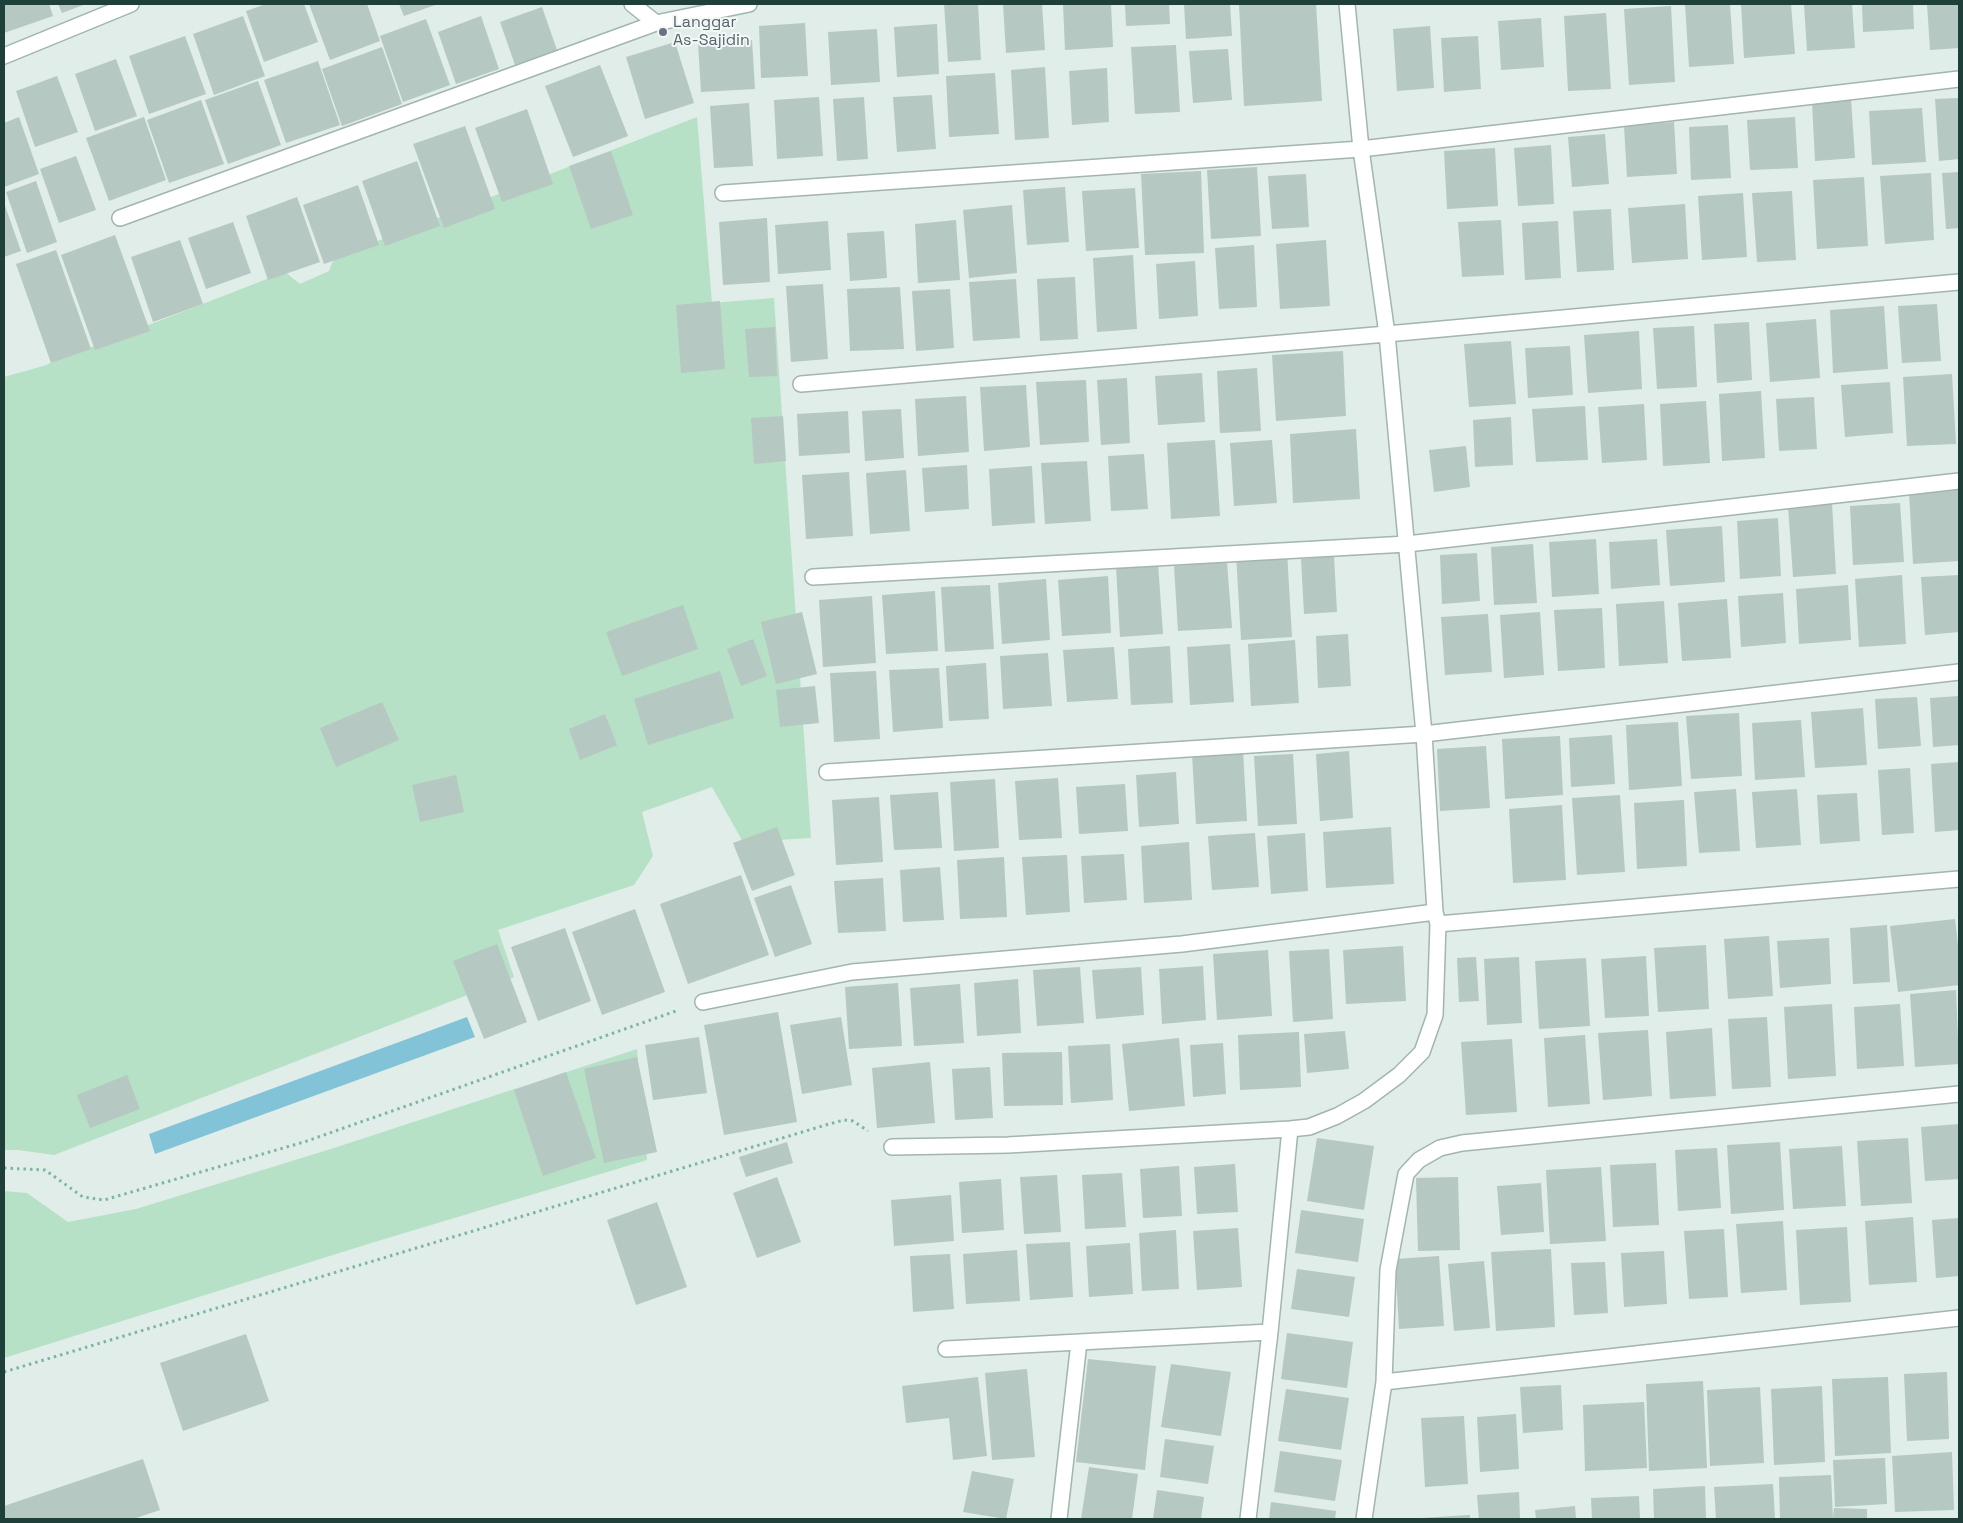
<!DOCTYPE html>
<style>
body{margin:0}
#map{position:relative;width:1963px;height:1523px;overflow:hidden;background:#e0ede8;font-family:"Space Grotesk",sans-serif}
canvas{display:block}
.frame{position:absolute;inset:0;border:5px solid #1f3f3a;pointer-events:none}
</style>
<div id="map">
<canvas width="1963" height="1523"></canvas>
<div class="frame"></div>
</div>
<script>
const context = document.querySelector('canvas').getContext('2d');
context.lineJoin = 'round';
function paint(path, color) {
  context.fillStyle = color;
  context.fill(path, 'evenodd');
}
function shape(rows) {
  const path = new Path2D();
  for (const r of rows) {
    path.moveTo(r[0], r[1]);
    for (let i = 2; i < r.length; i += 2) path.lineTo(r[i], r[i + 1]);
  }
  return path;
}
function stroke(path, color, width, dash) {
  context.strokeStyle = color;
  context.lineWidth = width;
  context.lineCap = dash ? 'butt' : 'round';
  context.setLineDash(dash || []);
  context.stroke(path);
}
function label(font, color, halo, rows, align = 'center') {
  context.font = font + ' "Space Grotesk",sans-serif';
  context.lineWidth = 4;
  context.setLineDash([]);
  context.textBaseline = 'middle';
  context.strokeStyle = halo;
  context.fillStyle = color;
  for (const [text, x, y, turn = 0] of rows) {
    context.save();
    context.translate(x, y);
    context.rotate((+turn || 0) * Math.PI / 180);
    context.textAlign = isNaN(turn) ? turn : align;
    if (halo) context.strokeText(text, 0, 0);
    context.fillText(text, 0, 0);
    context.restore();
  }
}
const green = shape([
 [697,117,712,303,774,298,811,838,743,842,712,787,642,812,653,856,634,885,498,930,514,977,54,1155,18,1150,4,1150,4,377,43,366,285,272,300,284,329,271,334,258],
 [637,1049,647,1160,368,1244,4,1358,4,1191,27,1193,68,1222,136,1209,334,1148]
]);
const water = shape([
 [467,1017,475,1037,155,1154,149,1134]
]);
const building = shape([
 [4,4,49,4,53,16,4,33],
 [58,4,86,4,62,13],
 [266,4,304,4,318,42,264,62,246,11],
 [309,4,367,4,380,41,330,60],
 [399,4,438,4,404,16],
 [944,4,978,4,981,60,948,62],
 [1003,4,1042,4,1045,50,1006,53],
 [1063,4,1111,4,1113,47,1065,50],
 [1125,4,1169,4,1170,24,1126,26],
 [1184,4,1230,4,1232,36,1186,39],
 [1239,4,1316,4,1322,101,1244,106],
 [1685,4,1730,4,1734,64,1689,67],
 [1741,4,1791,4,1795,54,1744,58],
 [1804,4,1852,4,1855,48,1807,51],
 [1862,4,1913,4,1914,29,1863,32],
 [1927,4,1959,4,1959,48,1930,50],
 [1671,6,1675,82,1629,85,1624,9],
 [542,7,557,50,515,65,500,22],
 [1606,13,1611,89,1568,91,1564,16],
 [243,16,265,76,214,95,193,34],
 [481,16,499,69,456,84,438,32],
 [1541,18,1544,67,1501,70,1498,21],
 [426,19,450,85,403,102,380,36],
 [805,23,808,76,761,78,759,26],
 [937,24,939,74,897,77,894,27],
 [1430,26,1434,88,1397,91,1393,29],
 [877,29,880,82,831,85,828,32],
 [185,36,206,94,149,114,129,56],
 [1478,36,1481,89,1444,92,1441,38],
 [752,40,755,89,701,92,698,43],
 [675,42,694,103,645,119,626,57],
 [1176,45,1180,112,1135,114,1131,47],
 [382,47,402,104,342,126,322,69],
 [1228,49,1232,100,1193,103,1189,51],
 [116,59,137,116,95,131,75,74],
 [318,61,340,125,286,143,264,80],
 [600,65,628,136,573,157,545,86],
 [1045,67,1049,138,1015,140,1011,70],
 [1107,68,1109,122,1072,125,1069,71],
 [995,73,999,134,949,137,946,76],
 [57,76,78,132,35,147,16,91],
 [258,81,281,145,228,164,205,100],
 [932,95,936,149,897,152,893,97],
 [819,97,823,156,777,159,774,100],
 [864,97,868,159,837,161,833,99],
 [1959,98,1959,159,1939,161,1935,99],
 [1851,99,1855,158,1815,161,1812,102],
 [201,100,224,164,169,183,147,120],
 [749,103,753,166,714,168,710,106],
 [1922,108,1926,162,1872,165,1869,111],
 [527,109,553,184,502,202,475,128],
 [19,117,39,174,4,187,4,123],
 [144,117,166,180,109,201,86,138],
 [1795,117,1798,168,1750,170,1747,120],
 [1674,122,1677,174,1627,177,1624,126],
 [1728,125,1731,178,1691,180,1689,127],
 [465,126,495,209,444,228,413,144],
 [1605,134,1609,184,1572,187,1568,137],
 [1551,145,1554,204,1518,206,1514,148],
 [1495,148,1498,206,1447,209,1444,151],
 [611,151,633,215,591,229,569,166],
 [76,156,96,210,59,223,40,169],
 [417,161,440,226,385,246,362,181],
 [1257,167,1261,236,1211,239,1207,170],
 [1201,171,1204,253,1145,255,1141,174],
 [1959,172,1959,228,1946,229,1942,173],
 [1931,173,1934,240,1885,244,1880,176],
 [1306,174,1309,227,1272,229,1268,176],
 [1864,177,1868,246,1817,249,1813,180],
 [36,181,57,242,27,253,6,192],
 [358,185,379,245,324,264,303,205],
 [1065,187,1069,242,1027,245,1023,190],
 [1135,188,1139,248,1086,251,1082,191],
 [1792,191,1796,260,1757,262,1752,193],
 [1743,193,1747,257,1702,260,1698,196],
 [297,197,320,262,268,280,246,216],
 [4,203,21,251,4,257],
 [1685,204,1688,259,1632,263,1628,208],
 [1012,205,1017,273,969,278,963,210],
 [1611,209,1614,270,1577,272,1573,211],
 [767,218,770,282,723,285,719,222],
 [956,220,960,280,918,283,915,224],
 [1501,220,1504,275,1462,277,1458,222],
 [828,221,831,270,778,274,775,225],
 [1558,221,1561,278,1525,280,1522,223],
 [233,222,251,273,206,289,188,238],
 [884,231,887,278,850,281,847,233],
 [115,235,150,331,95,350,61,255],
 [180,240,203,304,153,322,131,257],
 [1326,240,1330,306,1280,309,1276,244],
 [1254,245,1257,307,1219,309,1215,248],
 [56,250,91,349,51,363,16,264],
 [1133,255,1137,329,1097,332,1093,258],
 [1195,261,1198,316,1159,319,1156,264],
 [1075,277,1078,339,1040,341,1037,279],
 [1016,279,1020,338,973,341,969,282],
 [823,284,828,359,791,362,786,286],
 [900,287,904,349,850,351,847,289],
 [950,289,954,348,916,351,912,291],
 [720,301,725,369,681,373,676,305],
 [1937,304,1941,361,1902,363,1898,306],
 [1884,306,1888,369,1833,373,1830,310],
 [1816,319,1820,378,1770,382,1766,323],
 [1749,322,1752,380,1717,383,1714,324],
 [1694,326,1697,387,1657,389,1653,328],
 [775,327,777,376,749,377,745,329],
 [1639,331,1642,389,1588,393,1584,335],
 [1511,341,1516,404,1469,407,1464,344],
 [1570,346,1573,395,1528,398,1525,348],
 [1343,351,1346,416,1276,421,1272,355],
 [1257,368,1261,431,1220,433,1217,371],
 [1202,373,1205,422,1158,425,1155,376],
 [1952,374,1956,444,1907,446,1903,377],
 [1127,378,1130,443,1101,445,1097,380],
 [1086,380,1089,442,1040,445,1036,382],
 [1890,382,1893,433,1845,437,1841,385],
 [1026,385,1030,447,984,451,980,387],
 [1761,391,1765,458,1722,461,1719,394],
 [966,396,969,452,918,456,915,399],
 [1814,397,1817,449,1779,451,1776,399],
 [1706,401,1710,463,1663,466,1660,404],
 [1644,404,1647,460,1602,463,1598,407],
 [1585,406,1588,460,1536,462,1532,409],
 [901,409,904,458,865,461,862,411],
 [848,411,850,453,799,456,797,414],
 [783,416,786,461,754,464,751,418],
 [1511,417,1513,465,1475,467,1473,420],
 [1356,429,1360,499,1293,503,1290,434],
 [1215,440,1220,516,1171,519,1167,443],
 [1272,440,1277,503,1234,506,1230,443],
 [1466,446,1470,487,1434,492,1429,450],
 [1144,454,1148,509,1111,511,1108,456],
 [1087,461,1091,521,1045,524,1041,463],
 [967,465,969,509,925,512,922,468],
 [1032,466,1035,523,992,526,989,469],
 [906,470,910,531,870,534,866,473],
 [849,472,853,536,806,539,802,475],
 [1958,489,1959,561,1913,564,1909,492],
 [1832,503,1836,574,1793,577,1788,506],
 [1900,503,1904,562,1853,565,1850,506],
 [1778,518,1781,576,1740,579,1737,521],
 [1722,526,1725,582,1670,586,1666,530],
 [1596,539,1599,594,1552,597,1549,542],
 [1657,539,1660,585,1611,589,1609,542],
 [1533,544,1537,603,1494,605,1491,547],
 [1287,551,1292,637,1241,640,1236,554],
 [1477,553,1480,601,1442,604,1440,555],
 [1334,556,1337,612,1304,614,1301,559],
 [1227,562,1232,628,1178,631,1174,566],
 [1158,563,1163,634,1120,637,1116,566],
 [1902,575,1906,644,1859,647,1855,579],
 [1959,575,1959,632,1925,635,1921,577],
 [1108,576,1111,633,1062,636,1058,580],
 [1046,579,1050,640,1002,644,998,583],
 [990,585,994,649,945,652,941,587],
 [1848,585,1851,640,1799,644,1796,589],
 [935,591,938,651,886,654,882,595],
 [1783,593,1786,643,1741,647,1738,596],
 [872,596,876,663,823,667,819,600],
 [1727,599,1731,658,1682,661,1678,603],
 [1664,601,1668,663,1619,666,1616,604],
 [683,605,698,649,622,676,606,632],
 [1602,608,1605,668,1558,671,1554,610],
 [802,612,817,674,776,684,761,622],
 [1540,612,1544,675,1504,678,1500,615],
 [1488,614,1492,672,1445,675,1441,617],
 [1348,634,1351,686,1318,688,1316,636],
 [753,639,767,676,741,686,727,649],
 [1295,640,1299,703,1251,706,1248,644],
 [1230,644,1234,702,1190,705,1187,647],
 [1170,646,1173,703,1131,705,1128,649],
 [1114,647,1118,699,1067,702,1063,650],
 [1048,653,1052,706,1003,709,1000,656],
 [986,663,989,719,949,721,946,666],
 [939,668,943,728,893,732,889,670],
 [720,671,734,718,648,745,634,699],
 [876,671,880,739,834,742,830,673],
 [815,686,819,723,780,727,776,690],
 [1959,696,1959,745,1933,747,1930,698],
 [1917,697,1921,746,1878,749,1875,699],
 [382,702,399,740,336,767,320,728],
 [1863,708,1867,765,1815,768,1811,712],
 [1739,713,1742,776,1691,779,1686,716],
 [605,714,617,745,580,760,569,729],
 [1801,720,1805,777,1755,780,1752,723],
 [1678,722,1682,786,1629,790,1626,725],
 [1612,735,1615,784,1571,787,1569,738],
 [1560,736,1563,795,1505,799,1502,739],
 [1486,746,1490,808,1440,811,1437,749],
 [1243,751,1247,821,1196,824,1192,754],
 [1349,751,1353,818,1320,821,1316,754],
 [1293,754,1297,824,1258,826,1254,756],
 [1959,762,1959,830,1935,832,1931,764],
 [1910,768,1914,833,1882,835,1878,770],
 [1176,772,1179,824,1139,827,1136,775],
 [456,775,464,812,420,822,412,785],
 [1058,778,1062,838,1019,840,1015,781],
 [995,779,999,848,954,851,950,782],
 [1125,784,1128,831,1079,834,1076,787],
 [1736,789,1740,851,1699,853,1694,792],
 [1797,789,1801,845,1756,848,1752,792],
 [938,792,942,848,894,850,890,795],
 [1857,793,1860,841,1820,844,1817,795],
 [1620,795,1625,872,1577,875,1572,798],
 [879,797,883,862,836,865,832,800],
 [1684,800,1687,866,1637,869,1634,803],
 [1562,805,1566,880,1513,883,1509,809],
 [777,827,795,875,752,891,733,843],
 [1391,827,1394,884,1326,888,1323,832],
 [1255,833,1259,887,1212,890,1208,836],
 [1305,833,1308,891,1271,894,1267,836],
 [1189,842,1192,900,1144,903,1141,846],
 [1124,854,1127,900,1084,903,1081,856],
 [1067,855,1070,912,1026,915,1022,857],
 [1004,857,1007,917,960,919,957,860],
 [940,867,944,920,903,922,900,870],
 [741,875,769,955,688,984,660,904],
 [883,878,886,931,838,933,834,881],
 [791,885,812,944,775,957,754,898],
 [635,909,665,992,602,1015,572,932],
 [1955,919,1959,954,1959,985,1898,992,1890,926],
 [1887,925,1890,982,1853,984,1850,928],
 [565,928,591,1001,538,1021,511,947],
 [1769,936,1773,996,1728,999,1724,939],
 [1829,938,1831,984,1780,988,1777,941],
 [497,944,527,1022,484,1039,453,961],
 [1706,945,1709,1009,1658,1012,1654,948],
 [1403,946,1406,1001,1346,1004,1343,950],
 [1329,949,1333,1019,1293,1022,1289,951],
 [1268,950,1272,1016,1217,1020,1213,954],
 [1646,956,1649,1016,1605,1018,1601,959],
 [1476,957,1479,1001,1459,1002,1457,958],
 [1519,957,1522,1023,1487,1025,1484,959],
 [1586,958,1590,1026,1539,1029,1535,961],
 [1203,966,1206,1020,1162,1024,1159,969],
 [1080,967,1084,1023,1037,1026,1033,970],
 [1141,967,1144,1015,1096,1019,1092,970],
 [1018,979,1021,1033,977,1036,974,983],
 [898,983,902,1046,849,1049,845,987],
 [960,984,964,1043,914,1046,910,988],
 [1956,990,1959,1064,1915,1067,1910,994],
 [1832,1004,1836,1076,1788,1079,1784,1007],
 [1900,1004,1904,1066,1857,1069,1854,1007],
 [778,1012,797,1122,724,1135,704,1025],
 [841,1017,852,1085,802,1094,790,1025],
 [1767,1017,1771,1087,1732,1089,1728,1019],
 [1712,1028,1716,1096,1670,1099,1666,1032],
 [1648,1030,1652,1096,1603,1100,1598,1033],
 [1345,1031,1349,1069,1307,1073,1304,1034],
 [1299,1032,1301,1087,1240,1090,1238,1035],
 [1585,1035,1590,1104,1548,1107,1544,1038],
 [699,1037,707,1093,653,1100,645,1045],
 [1179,1038,1185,1106,1129,1111,1122,1044],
 [1512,1039,1517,1112,1466,1115,1461,1042],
 [1223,1043,1226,1094,1193,1097,1190,1045],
 [1110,1044,1113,1100,1071,1103,1068,1046],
 [1062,1052,1063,1105,1004,1106,1002,1053],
 [637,1057,657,1152,604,1163,584,1069],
 [930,1062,935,1123,877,1128,872,1068],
 [990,1067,993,1118,955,1120,952,1069],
 [566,1072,596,1158,543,1176,514,1090],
 [127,1075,140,1109,90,1128,77,1095],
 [1959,1124,1959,1179,1925,1181,1921,1127],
 [1317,1138,1374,1146,1364,1210,1307,1201],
 [1908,1138,1912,1203,1861,1206,1857,1141],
 [787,1142,793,1163,746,1177,739,1157],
 [1780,1142,1784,1210,1731,1214,1727,1145],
 [1842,1146,1846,1206,1793,1209,1789,1149],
 [1717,1148,1721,1208,1678,1211,1675,1150],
 [1656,1163,1659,1225,1613,1227,1610,1165],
 [1235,1164,1238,1212,1197,1214,1194,1167],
 [1179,1166,1182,1216,1143,1218,1140,1169],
 [1601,1167,1606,1241,1550,1244,1546,1170],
 [1122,1173,1126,1227,1085,1229,1082,1175],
 [1057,1175,1061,1232,1024,1234,1020,1177],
 [777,1177,801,1242,757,1258,733,1193],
 [1458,1177,1460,1250,1418,1251,1416,1178],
 [1001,1179,1004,1230,962,1233,959,1182],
 [1541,1183,1544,1232,1501,1235,1497,1186],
 [951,1195,954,1241,894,1246,891,1200],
 [657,1202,687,1287,636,1305,607,1220],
 [1301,1210,1364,1219,1358,1262,1295,1253],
 [1913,1217,1917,1282,1869,1285,1865,1221],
 [1959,1218,1959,1276,1936,1278,1932,1220],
 [1783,1221,1787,1290,1741,1293,1736,1224],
 [1847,1227,1851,1302,1800,1305,1796,1230],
 [1238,1228,1242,1287,1197,1290,1193,1231],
 [1724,1229,1728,1297,1689,1299,1684,1231],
 [1176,1230,1179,1289,1142,1291,1139,1233],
 [1070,1242,1073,1297,1030,1300,1026,1244],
 [1130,1243,1133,1294,1089,1297,1086,1246],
 [1551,1249,1555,1327,1496,1331,1491,1252],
 [1017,1250,1020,1301,966,1304,963,1254],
 [1664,1251,1667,1304,1624,1307,1621,1253],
 [950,1254,954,1309,913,1312,910,1256],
 [1439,1256,1444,1326,1399,1329,1395,1259],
 [1484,1261,1490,1328,1454,1331,1448,1264],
 [1605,1262,1608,1313,1574,1315,1571,1263],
 [1297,1269,1355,1277,1349,1317,1291,1309],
 [1287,1333,1353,1342,1347,1388,1281,1379],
 [246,1334,269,1401,183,1431,160,1363],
 [1088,1359,1156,1366,1145,1470,1076,1462],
 [1171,1364,1231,1372,1221,1436,1161,1427],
 [1027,1369,1035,1457,992,1460,985,1373],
 [1947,1372,1949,1439,1907,1441,1904,1374],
 [978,1377,987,1456,953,1460,949,1418,906,1423,902,1386],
 [1888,1377,1891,1453,1835,1456,1832,1379],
 [1703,1381,1707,1468,1649,1471,1646,1384],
 [1561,1385,1563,1430,1523,1433,1520,1387],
 [1822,1386,1825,1462,1774,1465,1771,1389],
 [1760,1387,1764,1463,1710,1466,1707,1390],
 [1286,1389,1349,1398,1341,1450,1278,1441],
 [1644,1402,1647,1468,1585,1471,1583,1405],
 [1516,1414,1519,1469,1480,1472,1477,1417],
 [1464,1416,1468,1484,1425,1487,1421,1418],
 [1165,1439,1214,1446,1208,1484,1160,1477],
 [1280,1451,1342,1460,1335,1501,1274,1492],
 [1952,1452,1954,1510,1895,1512,1892,1456],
 [1885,1458,1887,1504,1835,1507,1833,1460],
 [143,1459,160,1510,133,1519,4,1519,4,1506],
 [1089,1467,1138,1474,1132,1519,1081,1519],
 [972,1471,1014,1479,1006,1519,963,1512],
 [1831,1475,1833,1519,1780,1519,1779,1477],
 [1773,1484,1775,1519,1716,1519,1714,1487],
 [1705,1486,1706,1519,1654,1519,1653,1489],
 [1157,1490,1204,1497,1201,1519,1153,1519],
 [1519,1492,1520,1519,1479,1519,1477,1495],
 [1639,1496,1640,1519,1592,1519,1591,1498],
 [1271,1502,1336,1511,1335,1519,1269,1519],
 [1575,1506,1576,1519,1536,1519,1535,1510],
 [1834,1508,1867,1509,1867,1519,1833,1519],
 [1470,1515,1470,1519,1422,1519,1422,1518]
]);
const path = shape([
 [4,1168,45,1170,83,1197,104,1200,304,1142,676,1011],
 [4,1372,829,1124,844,1120,853,1121,868,1131]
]);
const minor = shape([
 [632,4,656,23,749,4],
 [1347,4,1361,149,1387,334,1424,734,1435,912],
 [4,56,131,4],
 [723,193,1361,149,1959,79],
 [120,218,656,23],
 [801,384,1387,334,1959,282],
 [813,577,1407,544,1959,481],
 [827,772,1424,734,1959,672],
 [1438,924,1959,879],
 [703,1002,852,972,1182,944,1435,912,1438,924,1435,1015,1422,1052,1399,1075,1364,1101,1337,1116,1309,1127,1290,1129,1008,1145,892,1147],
 [946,1349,1270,1332],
 [1384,1382,1959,1318],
 [1059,1519,1079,1342],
 [1248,1519,1270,1332,1290,1129],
 [1364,1519,1384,1382,1388,1270,1406,1174,1419,1160,1440,1148,1462,1143,1959,1094]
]);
const markers = [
 [663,32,5,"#6b7280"]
];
const worshipNames = [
 ["Langgar",673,23],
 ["As-Sajidin",673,41]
];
paint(green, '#b6e1c6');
paint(water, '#82c3d8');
paint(building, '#b5c8c2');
stroke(minor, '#a2b5b0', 18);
stroke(path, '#7db4a8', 3, [2.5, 4]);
stroke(minor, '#fff', 15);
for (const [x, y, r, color] of markers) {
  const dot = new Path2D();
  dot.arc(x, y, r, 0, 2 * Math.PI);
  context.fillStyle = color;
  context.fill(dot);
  stroke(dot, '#f1f9f6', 2);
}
label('16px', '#5b616d', '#f1f9f6', worshipNames, 'left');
</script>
